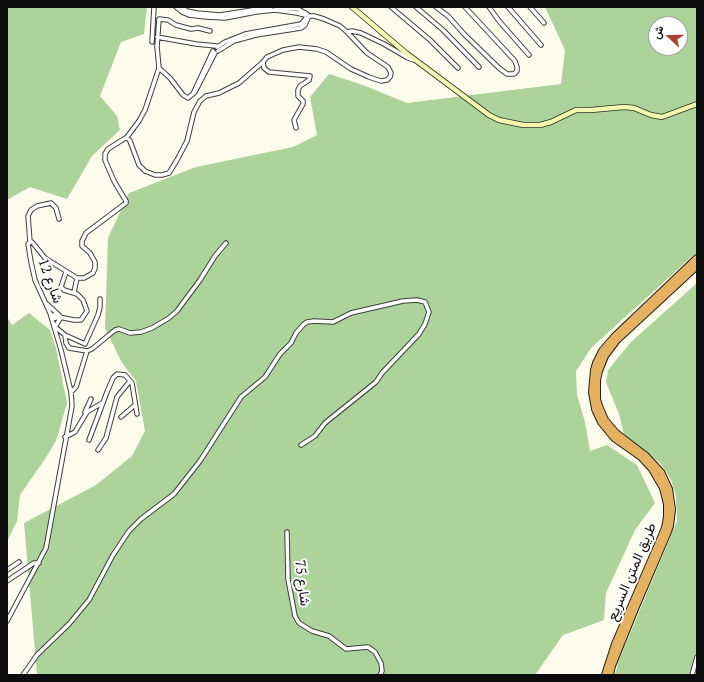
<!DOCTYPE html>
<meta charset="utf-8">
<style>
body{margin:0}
#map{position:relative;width:704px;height:682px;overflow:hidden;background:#fdfcec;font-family:"PT Serif",Vazirmatn,serif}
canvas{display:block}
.frame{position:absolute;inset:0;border:8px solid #0b0b0b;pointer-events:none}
.north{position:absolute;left:648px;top:16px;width:40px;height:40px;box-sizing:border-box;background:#fff;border:1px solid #9d9d9d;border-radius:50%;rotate:291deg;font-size:11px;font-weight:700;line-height:16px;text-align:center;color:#0b0b0b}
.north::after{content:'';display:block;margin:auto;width:14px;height:18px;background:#ad4032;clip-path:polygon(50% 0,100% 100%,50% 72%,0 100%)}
</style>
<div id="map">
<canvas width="704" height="682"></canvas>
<div class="frame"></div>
<div class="north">ش</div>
</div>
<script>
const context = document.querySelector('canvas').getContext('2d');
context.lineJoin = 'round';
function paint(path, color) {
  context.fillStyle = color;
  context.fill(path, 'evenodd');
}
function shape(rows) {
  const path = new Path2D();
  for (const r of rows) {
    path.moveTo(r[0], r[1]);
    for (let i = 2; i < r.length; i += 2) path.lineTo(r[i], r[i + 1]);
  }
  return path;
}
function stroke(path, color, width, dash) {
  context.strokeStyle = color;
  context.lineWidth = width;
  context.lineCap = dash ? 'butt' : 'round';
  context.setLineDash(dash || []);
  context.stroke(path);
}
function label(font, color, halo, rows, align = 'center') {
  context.font = font + ' "PT Serif",Vazirmatn,serif';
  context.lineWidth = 4;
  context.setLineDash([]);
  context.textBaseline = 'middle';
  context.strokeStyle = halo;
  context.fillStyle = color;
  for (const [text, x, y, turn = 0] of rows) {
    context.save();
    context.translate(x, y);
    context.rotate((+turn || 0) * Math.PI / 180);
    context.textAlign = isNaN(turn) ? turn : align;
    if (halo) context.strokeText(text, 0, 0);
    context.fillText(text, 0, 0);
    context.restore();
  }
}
const forest = shape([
 [7,7,147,7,144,34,121,42,100,96,117,116,120,130,92,156,67,199,30,187,7,200],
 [545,7,697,7,697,252,591,348,576,371,577,395,585,422,590,451,607,445,637,465,655,503,635,530,606,593,604,620,563,635,535,675,37,675,24,523,96,485,132,456,145,431,136,381,122,363,105,328,108,238,129,193,196,167,293,147,317,135,310,97,329,74,363,85,407,103,561,84,565,50],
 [656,24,680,24,680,48,656,48],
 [697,283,697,675,615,675,619,660,677,521,676,496,671,480,661,464,624,434,619,414,606,382,608,370,631,342],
 [29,313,50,330,56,348,67,403,56,441,45,459,20,495,17,521,7,542,7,317,12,325]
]);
const street = shape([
 [176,7,182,12,189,15,206,17,225,18,256,12,275,10,297,13,305,15],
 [181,7,187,11,197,13,220,15,271,7],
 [276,7,298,9,307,14],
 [391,7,430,40,458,68],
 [416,7,443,30,479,67],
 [436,7,448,16,464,34,499,68,507,74,514,74,517,71,517,67,515,61,465,7],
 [489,7,499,21,529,55],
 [508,7,541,45],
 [530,7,544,23],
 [347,32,352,31,361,33,384,44,408,58,414,60],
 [157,37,196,44,216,46],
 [152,42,154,7],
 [217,47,225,42,245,34,301,24,306,18],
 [218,51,234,41,256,35,301,28,305,25,308,18],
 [263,62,264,68,269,72,310,76,309,80,300,86,298,90,298,96,303,101,303,104,294,120,296,128],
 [159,68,170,78,183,95,188,98,195,92,215,53],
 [193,94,213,51],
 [127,137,130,141,139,165,145,171,155,175,162,175,169,173,177,160,187,141,194,112,200,101,206,96,219,93,239,83,263,62,267,57,283,50,299,47,317,49,326,52,351,69,369,77,381,81,387,80,390,77,391,73,388,67,367,53,347,32,340,26,324,19,314,16,309,16],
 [30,242,28,216,31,210,37,206,51,203,56,208,59,219],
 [74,292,77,278],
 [47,304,59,315],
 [51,315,58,315,61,317,55,327],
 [52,319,59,317,74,320,81,320,87,311,83,300,77,294,64,290,61,287,66,272],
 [54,326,65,335,85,344,98,315,100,307,100,299],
 [65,335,66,343,69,348,87,351,76,387,71,392],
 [87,351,92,349,115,330,119,329,130,333,141,332,152,328,169,318,177,311,200,280,215,256,226,243],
 [85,412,91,399],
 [121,417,135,405],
 [65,437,75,432,87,412,102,403],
 [89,440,107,392,113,378,117,374,125,375,132,383,137,414],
 [98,450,106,438,117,397,130,381],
 [287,532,288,579,295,616,299,623,312,631,329,636,346,649,368,647,375,652,381,663,382,671,380,675],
 [7,570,19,562],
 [7,581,34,563,39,563],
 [7,621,46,548,72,406,71,392,61,350,50,313,35,280,31,262,28,244,30,242,32,242,45,258,77,278,84,278,93,273,95,268,95,262,90,253,82,246,82,241,86,233,126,203,126,201,114,181,105,160,105,154,108,149,127,137,139,121,145,110,159,68,157,47,159,19,168,20,176,25,191,29,198,28,210,31],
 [23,675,37,655,69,624,89,600,113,555,129,531,141,519,174,494,200,461,241,397,265,377,280,354,291,343,296,333,303,325,307,322,314,321,333,322,351,313,403,301,417,300,425,302,429,312,425,324,419,334,382,373,376,382,325,423,315,436,301,445],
 [692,675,697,657]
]);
const secondary = shape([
 [352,7,406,53,489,115,499,120,523,125,540,125,551,122,576,110,591,110,624,107,634,108,651,115,662,117,697,104]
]);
const highway = shape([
 [605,675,615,644,665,528,667,517,667,504,663,488,652,469,641,457,614,438,601,422,595,409,592,392,594,370,596,363,602,351,614,337,697,258],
 [610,675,612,666,635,609,667,534,670,526,672,509,669,489,661,472,646,456,616,433,605,420,599,406,597,399,597,380,599,371,605,356,617,340,697,266]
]);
const streetNames = [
 ["شارع 12",50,281,70],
 ["طريق المتن السريع",632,572,-67],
 ["شارع 75",302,583,83]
];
paint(forest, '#abd39a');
stroke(street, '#3e3e3e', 5.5);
stroke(secondary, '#2d2d2d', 6);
stroke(highway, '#1c1c1c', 8);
stroke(street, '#fff', 3.5);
stroke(secondary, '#f3f7ad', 4.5);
stroke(highway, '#e5b262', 6);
label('14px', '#0b0b0b', '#fff', streetNames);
</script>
